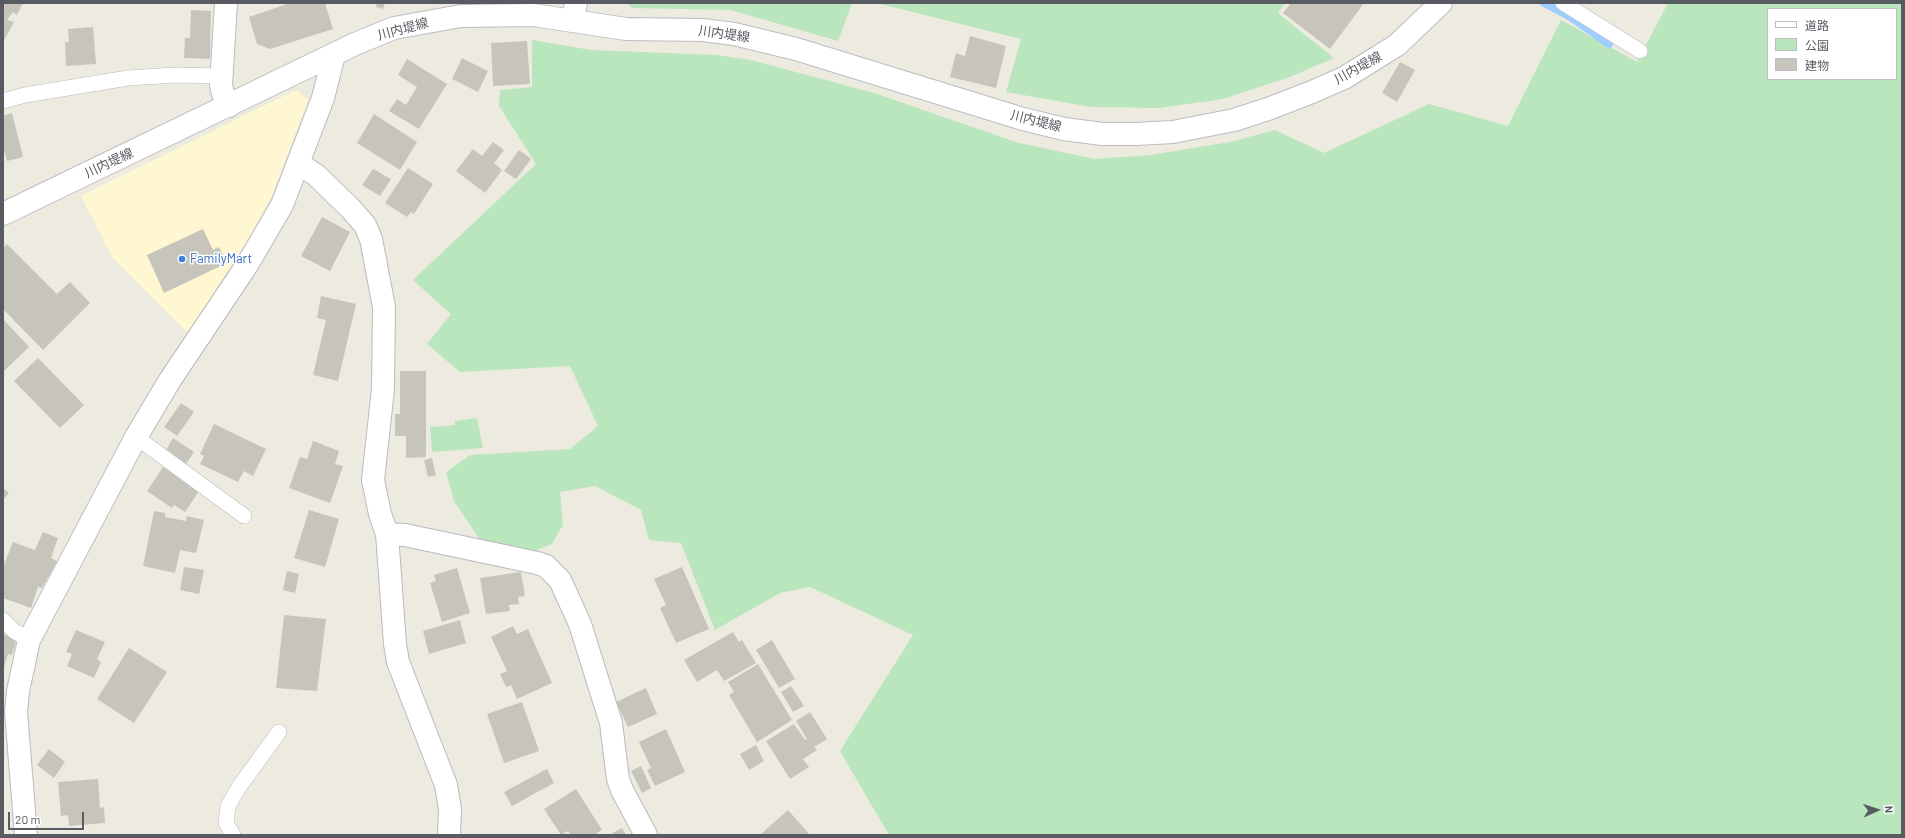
<!DOCTYPE html>
<meta charset="utf-8">
<style>
body{margin:0}
#map{position:relative;width:1905px;height:838px;overflow:hidden;background:#edebdf;font-family:Barlow,"Noto Sans JP",sans-serif}
canvas{display:block}
.frame{position:absolute;inset:0;border:4px solid #585c62;pointer-events:none}
.legend{position:absolute;left:1767px;top:8px;width:130px;height:72px;box-sizing:border-box;background:#fff;border:1px solid #bcbec0;margin:0;padding:5px 7px;list-style:none;font-size:12px;color:#585c62}
.legend li{display:flex;align-items:center;gap:8px;height:20px}
.legend b{width:20px;border:1px solid #bcbec0}
.north{position:absolute;left:1857px;top:790px;width:40px;height:40px;-webkit-text-stroke:3px #fff;paint-order:stroke;rotate:87deg;font-size:11px;font-weight:700;line-height:16px;text-align:center;color:#585c62}
.north::after{content:'';display:block;margin:auto;width:14px;height:18px;background:#585c62;clip-path:polygon(50% 0,100% 100%,50% 72%,0 100%)}
.scale{position:absolute;left:8px;top:812px;width:76px;height:18px;box-sizing:border-box;border:2px solid #585c62;border-top:0;padding-left:5px;font-size:12px;line-height:14px;white-space:nowrap;color:#585c62;-webkit-text-stroke:3px #fff;paint-order:stroke}
</style>
<div id="map">
<canvas width="1905" height="838"></canvas>
<div class="frame"></div>
<ul class="legend">
<li><b style="height:5px;background:#fff"></b>道路</li>
<li><b style="height:11px;background:#b9e6bc"></b>公園</li>
<li><b style="height:11px;background:#c7c4bc"></b>建物</li>
</ul>
<div class="north">N</div>
<div class="scale">20 m</div>
</div>
<script>
const context = document.querySelector('canvas').getContext('2d');
context.lineJoin = 'round';
function paint(path, color) {
  context.fillStyle = color;
  context.fill(path, 'evenodd');
}
function shape(rows) {
  const path = new Path2D();
  for (const r of rows) {
    path.moveTo(r[0], r[1]);
    for (let i = 2; i < r.length; i += 2) path.lineTo(r[i], r[i + 1]);
  }
  return path;
}
function stroke(path, color, width, dash) {
  context.strokeStyle = color;
  context.lineWidth = width;
  context.lineCap = dash ? 'butt' : 'round';
  context.setLineDash(dash || []);
  context.stroke(path);
}
function label(font, color, halo, rows, align = 'center') {
  context.font = font + ' Barlow,"Noto Sans JP",sans-serif';
  context.lineWidth = 3;
  context.setLineDash([]);
  context.textBaseline = 'middle';
  context.strokeStyle = halo;
  context.fillStyle = color;
  for (const [text, x, y, turn = 0] of rows) {
    context.save();
    context.translate(x, y);
    context.rotate((+turn || 0) * Math.PI / 180);
    context.textAlign = isNaN(turn) ? turn : align;
    if (halo) context.strokeText(text, 0, 0);
    context.fillText(text, 0, 0);
    context.restore();
  }
}
const commercial = shape([
 [296,90,308,100,272,195,250,236,188,333,112,257,81,196]
]);
const green = shape([
 [627,3,852,3,838,41,731,10,632,8],
 [876,3,1285,3,1278,13,1334,58,1290,77,1223,99,1158,108,1091,107,1006,92,1021,39],
 [1668,3,1902,3,1902,835,889,835,840,751,913,635,810,587,780,593,715,630,681,543,649,540,641,510,595,486,560,492,563,525,552,544,525,555,482,543,454,501,446,472,470,455,570,449,598,426,570,366,460,372,427,344,451,314,413,280,536,164,499,106,500,90,532,87,532,40,591,50,717,55,751,60,874,93,1019,143,1095,159,1151,155,1230,142,1275,130,1324,153,1429,104,1508,126,1561,20,1637,62],
 [1768,9,1896,9,1896,79,1768,79],
 [477,418,483,448,432,452,430,427,455,425,455,421]
]);
const stream = shape([
 [1544,3,1569,16,1609,44]
]);
const building = shape([
 [3,3,23,3,17,15,13,12,7,20,14,22,3,42],
 [290,3,325,3,333,29,270,49,257,44,249,17],
 [377,3,385,3,383,9,376,7],
 [1291,3,1364,3,1330,49,1283,13],
 [191,10,211,11,210,59,184,58,185,38,190,38],
 [93,27,96,64,66,66,65,42,69,42,68,29],
 [970,36,1006,46,996,88,950,77,956,53,965,56],
 [527,41,530,84,493,86,491,43],
 [462,58,488,71,478,92,452,79],
 [407,59,447,84,419,129,389,111,397,99,406,105,417,87,398,75],
 [1400,62,1415,70,1397,102,1382,93],
 [12,113,23,157,7,161,3,147,3,116],
 [374,114,417,142,400,170,357,143],
 [493,142,504,150,494,163,502,170,485,193,456,171,473,149,482,156],
 [519,150,531,159,516,179,504,171],
 [408,168,433,184,414,214,411,212,407,217,385,203],
 [373,169,391,179,380,196,362,185],
 [322,217,350,232,330,271,301,256],
 [203,229,213,250,219,247,227,263,164,293,147,255],
 [7,244,57,294,70,282,90,303,43,350,3,309,3,248],
 [321,296,356,304,338,381,313,375,326,320,317,318],
 [4,320,29,347,3,372,3,321],
 [38,358,84,405,60,428,14,381],
 [400,371,426,371,426,457,406,458,406,436,395,436,395,414,400,414],
 [181,403,194,412,177,436,164,427],
 [214,424,266,449,253,476,244,471,238,482,200,464,204,456,200,454],
 [173,438,194,452,186,464,165,452],
 [313,441,339,451,335,464,343,466,330,503,289,488,300,457,307,459],
 [432,458,436,475,428,477,424,460],
 [163,467,199,491,185,512,174,505,172,508,147,491],
 [3,488,9,493,3,500],
 [309,510,339,519,325,567,294,558],
 [154,511,165,513,165,517,186,521,187,516,204,520,196,553,180,550,175,573,143,566],
 [43,532,58,538,51,558,57,561,42,588,38,587,31,608,3,598,3,567,13,542,35,550],
 [184,567,204,570,199,594,180,590],
 [682,567,709,629,676,643,660,608,666,605,654,579],
 [457,568,470,613,442,622,430,583,436,581,434,575],
 [287,571,299,574,295,593,283,590],
 [521,572,525,596,518,597,519,604,509,605,510,611,486,614,480,578],
 [284,615,326,619,317,691,276,688],
 [460,620,466,643,429,654,423,631],
 [513,626,517,634,528,629,552,683,517,699,511,685,506,687,500,674,507,671,491,637],
 [76,630,105,642,97,659,101,662,94,678,67,666,72,654,66,652],
 [733,632,739,642,742,640,756,663,724,681,717,670,697,682,684,660],
 [3,634,17,638,12,655,8,654,3,670],
 [772,640,795,679,779,688,756,650],
 [129,648,167,672,134,723,97,699],
 [758,664,792,720,757,742,729,695,734,692,728,682],
 [791,686,804,706,793,712,781,692],
 [646,688,657,714,628,727,616,702],
 [522,702,539,751,504,763,487,714],
 [810,712,827,739,814,747,817,750,803,759,809,767,790,779,766,741,794,724,805,740,807,739,796,721],
 [666,729,685,772,655,786,647,770,651,768,639,742],
 [756,745,764,761,749,770,740,754],
 [49,749,65,762,54,778,37,765],
 [641,766,651,788,642,793,631,771],
 [547,769,554,783,512,806,504,792],
 [98,779,100,808,104,807,105,823,69,826,68,815,61,816,58,782],
 [576,789,602,830,594,835,571,835,568,831,561,835,544,809],
 [788,810,810,835,760,835],
 [622,828,626,835,609,835]
]);
const service = shape([
 [1563,3,1640,51],
 [3,101,25,95,128,78,176,75,221,76],
 [136,437,244,516],
 [3,620,14,631,29,640],
 [233,835,226,823,228,806,239,787,279,732]
]);
const minor = shape([
 [226,3,221,85,223,94,229,106],
 [299,164,316,175,351,209,365,225,371,239,384,307,383,389,373,480,380,514,387,534,395,644,398,662,446,785,450,809,449,835],
 [387,534,405,535,537,563,546,566,560,580,580,624,611,723,618,779,622,790,646,835]
]);
const tertiary = shape([
 [573,20,576,3],
 [26,835,16,712,18,691,29,640,136,437,170,380,247,265,282,205,323,98,334,55]
]);
const secondary = shape([
 [3,214,355,44,394,28,461,16,533,15,626,29,703,30,734,34,796,49,1023,119,1064,129,1102,134,1136,134,1173,132,1234,120,1268,109,1312,92,1344,78,1397,45,1441,3]
]);
const markers = [
 [182,259,4,"#3f7fe0"]
];
const streetNames = [
 ["川内堤線",403,29,-15],
 ["川内堤線",724,34,8],
 ["川内堤線",1358,68,-29],
 ["川内堤線",1036,121,14],
 ["川内堤線",109,163,-25]
];
const shopNames = [
 ["FamilyMart",190,259]
];
paint(commercial, '#fff7d2');
paint(green, '#b9e6bc');
stroke(stream, '#9dceff', 8);
paint(building, '#c7c4bc');
stroke(service, '#b7bac0', 16);
stroke(minor, '#b7bac0', 24);
stroke(tertiary, '#b7bac0', 24);
stroke(secondary, '#babdc5', 24);
stroke(service, '#fff', 15);
stroke(minor, '#fff', 22);
stroke(tertiary, '#fff', 22);
stroke(secondary, '#fff', 22);
for (const [x, y, r, color] of markers) {
  const dot = new Path2D();
  dot.arc(x, y, r, 0, 2 * Math.PI);
  context.fillStyle = color;
  context.fill(dot);
  stroke(dot, '#fff', 1.5);
}
label('13px', '#585c62', '#fff', streetNames);
label('13px', '#366cbe', '#fff', shopNames, 'left');
</script>
